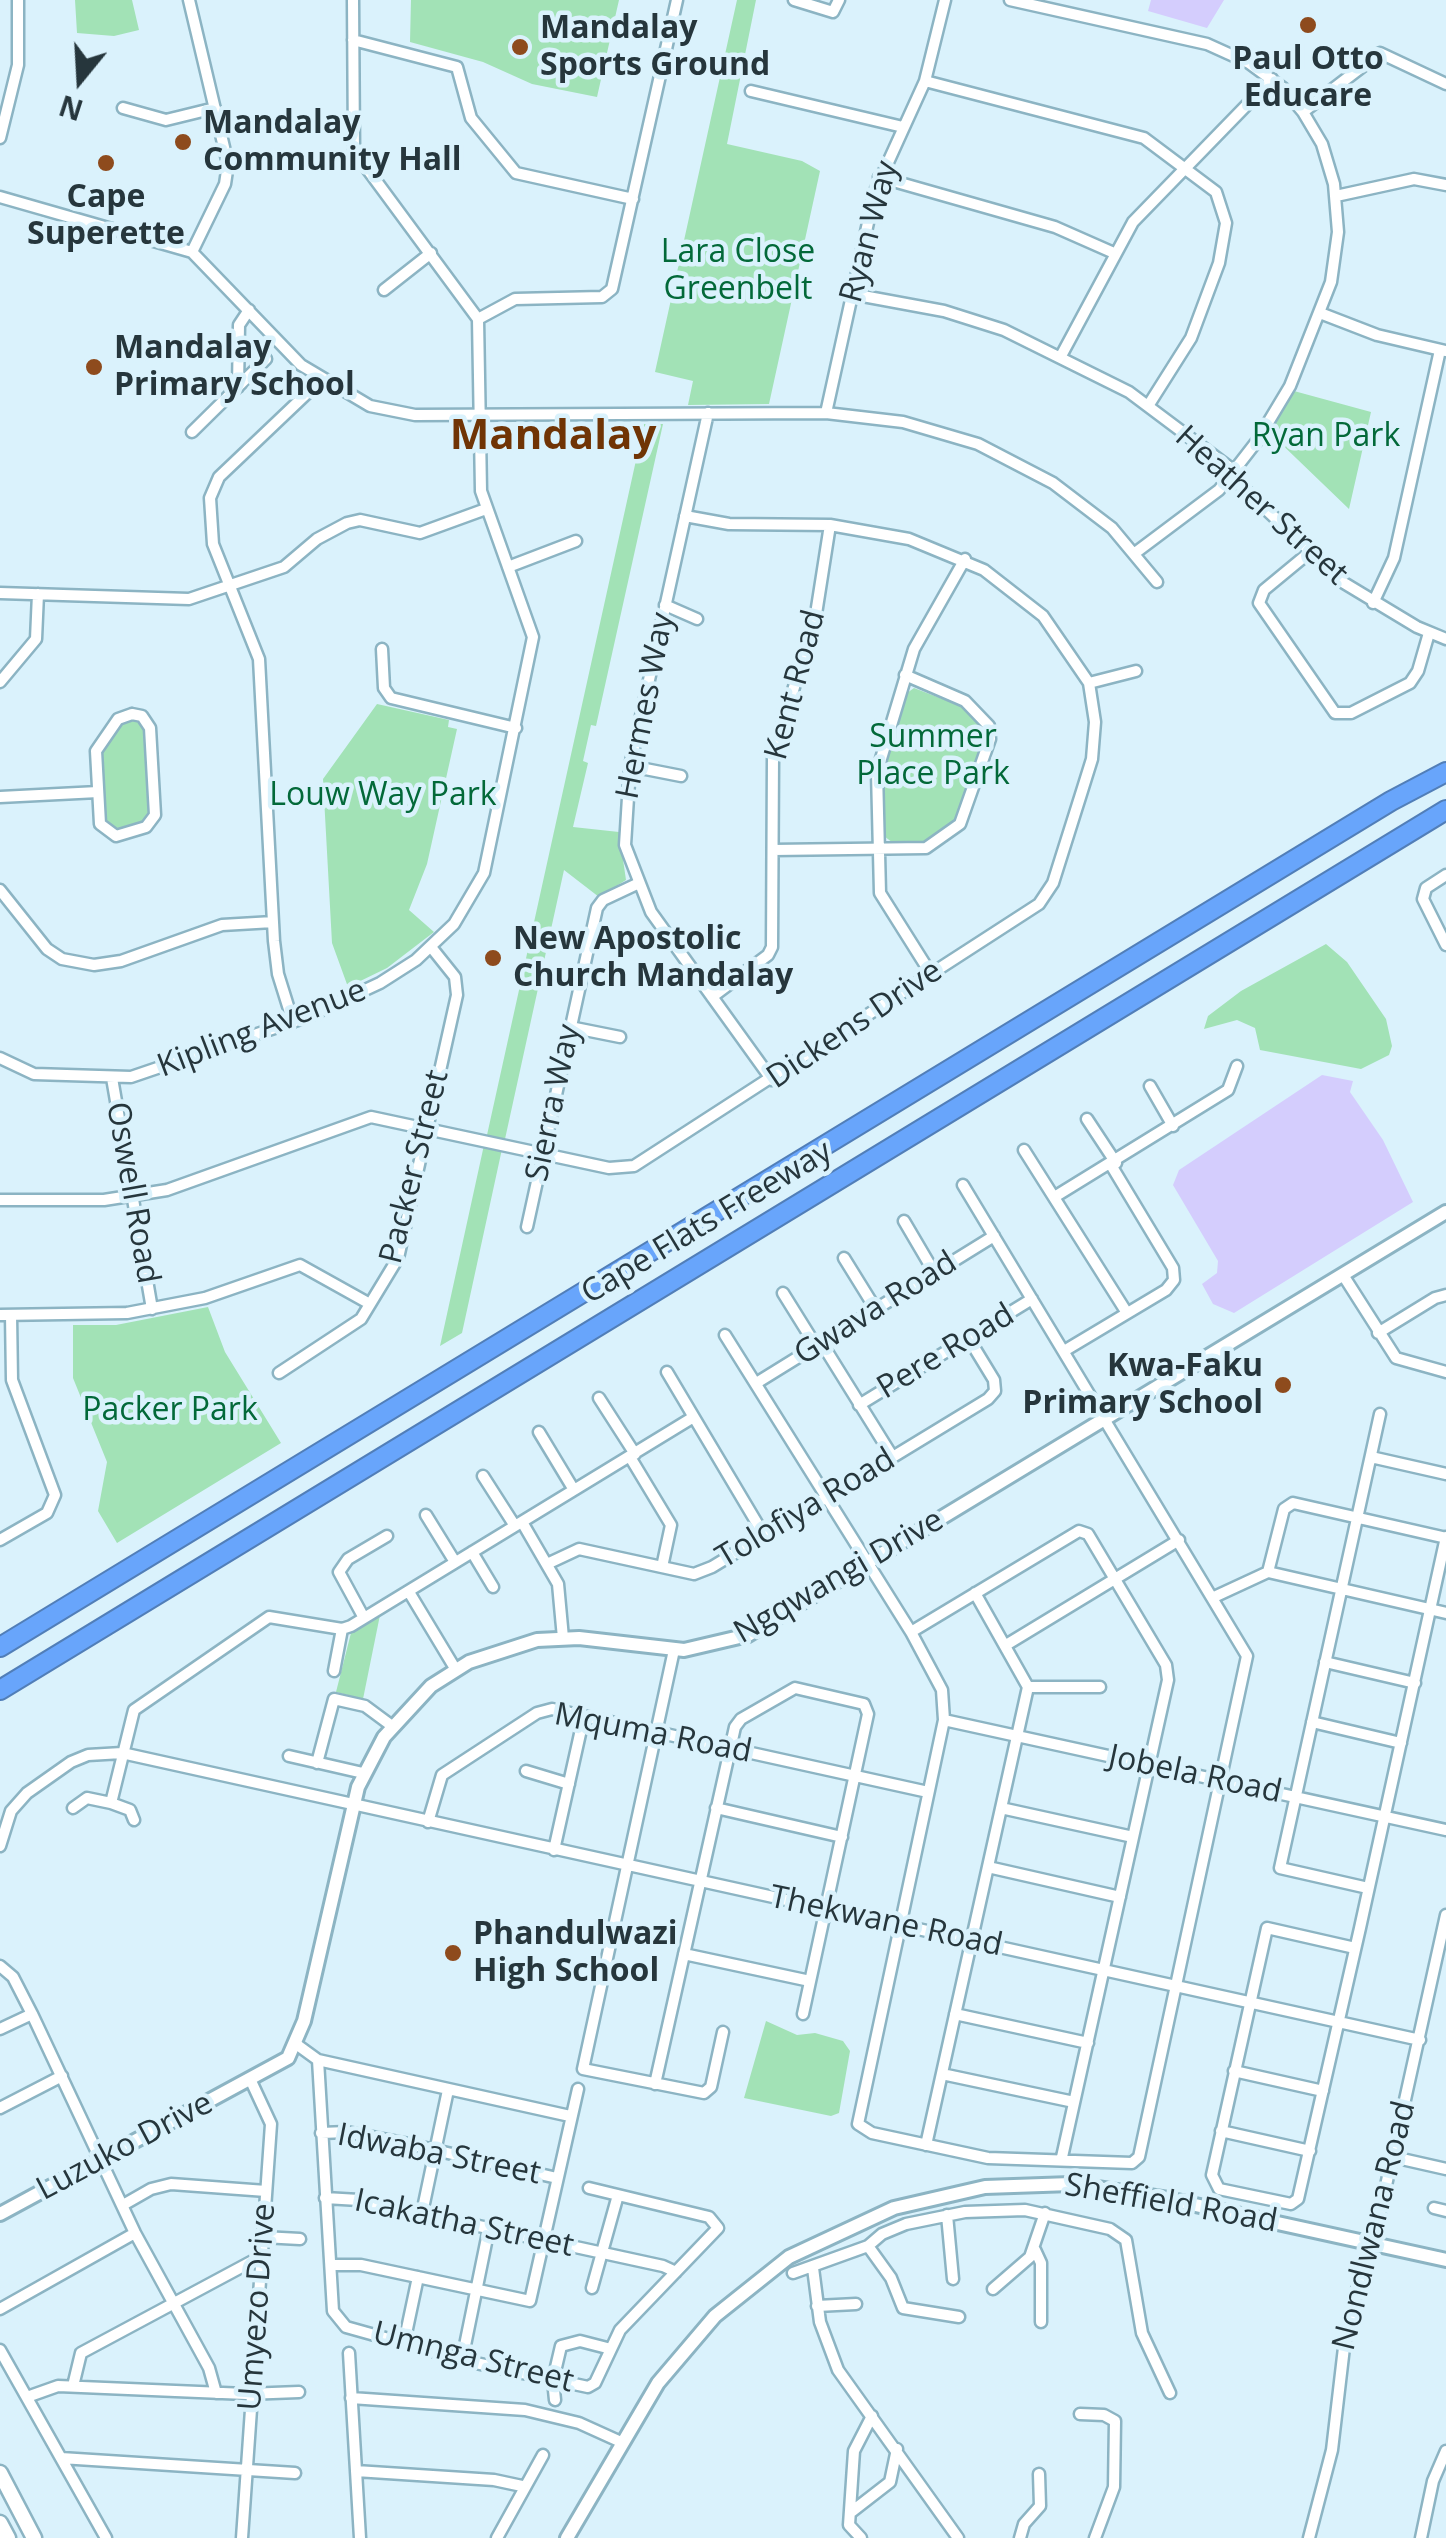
<!DOCTYPE html>
<style>
body{margin:0}
#map{position:relative;width:1446px;height:2538px;overflow:hidden;background:#daf2fc;font-family:"Open Sans",sans-serif}
canvas{display:block}
.north{position:absolute;left:30px;top:30px;width:100px;height:100px;-webkit-text-stroke:8px #daf2fc;paint-order:stroke;rotate:198deg;font-size:28px;font-weight:700;line-height:40px;text-align:center;color:#26363c}
.north::after{content:'';display:block;margin:auto;width:35px;height:45px;background:#26363c;clip-path:polygon(50% 0,100% 100%,50% 72%,0 100%)}
</style>
<div id="map">
<canvas width="1446" height="2538"></canvas>
<div class="north">N</div>
</div>
<script>
const context = document.querySelector('canvas').getContext('2d');
context.lineJoin = 'round';
function paint(path, color) {
  context.fillStyle = color;
  context.fill(path, 'evenodd');
}
function shape(rows) {
  const path = new Path2D();
  for (const r of rows) {
    path.moveTo(r[0], r[1]);
    for (let i = 2; i < r.length; i += 2) path.lineTo(r[i], r[i + 1]);
  }
  return path;
}
function stroke(path, color, width, dash) {
  context.strokeStyle = color;
  context.lineWidth = width;
  context.lineCap = dash ? 'butt' : 'round';
  context.setLineDash(dash || []);
  context.stroke(path);
}
function label(font, color, halo, rows, align = 'center') {
  context.font = font + ' "Open Sans",sans-serif';
  context.lineWidth = 9;
  context.setLineDash([]);
  context.textBaseline = 'middle';
  context.strokeStyle = halo;
  context.fillStyle = color;
  for (const [text, x, y, turn = 0] of rows) {
    context.save();
    context.translate(x, y);
    context.rotate((+turn || 0) * Math.PI / 180);
    context.textAlign = isNaN(turn) ? turn : align;
    if (halo) context.strokeText(text, 0, 0);
    context.fillText(text, 0, 0);
    context.restore();
  }
}
const green = shape([
 [75,0,132,0,139,30,114,36,77,33],
 [411,0,619,0,597,97,532,84,483,62,410,42],
 [737,0,756,0,727,144,802,161,820,171,769,404,688,405,693,381,655,372],
 [1294,391,1371,412,1349,509,1270,433],
 [644,424,663,424,596,726,591,725,583,761,588,763,573,827,619,832,626,880,599,897,564,870,505,1139,487,1135],
 [914,688,966,708,985,728,985,739,958,820,927,843,893,843,884,836,883,770,907,693],
 [377,704,449,720,448,727,457,729,427,864,409,910,434,932,387,968,348,987,332,943,323,779],
 [126,719,137,719,146,728,150,812,146,822,116,832,104,822,100,749],
 [1326,944,1347,962,1386,1019,1392,1046,1389,1055,1361,1069,1260,1050,1255,1028,1237,1020,1204,1029,1208,1016,1241,991],
 [484,1145,502,1149,462,1333,440,1346],
 [208,1307,225,1352,281,1443,117,1543,98,1511,107,1462,73,1378,73,1325,116,1325],
 [380,1615,363,1699,336,1692,351,1633],
 [766,2021,797,2035,815,2033,843,2041,850,2051,839,2113,831,2116,744,2098]
]);
const water = shape([
 [1151,0,1224,0,1207,28,1148,11],
 [1322,1075,1353,1081,1350,1092,1383,1140,1413,1202,1234,1313,1213,1304,1202,1284,1217,1273,1218,1261,1173,1185,1179,1170]
]);
const minor = shape([
 [189,0,228,164,225,184,192,252],
 [794,0,833,12,839,0],
 [1010,0,1207,44,1249,63,1283,88,1303,112,1322,144,1334,184,1338,232,1331,282,1290,386,1257,441,1219,490,1135,553],
 [353,40,457,67,471,118,516,173,633,199],
 [925,81,1144,138,1216,192,1226,223,1219,263,1191,338,1148,406],
 [751,91,903,127],
 [123,108,166,120,215,108],
 [1303,112,1380,53,1446,84],
 [0,138,18,65,18,0],
 [879,177,1055,227,1114,253],
 [1336,196,1414,179,1446,185],
 [0,197,192,252,301,365,370,406,415,415,826,413,903,422,978,444,1053,483,1112,528,1157,582],
 [384,290,431,253],
 [852,294,944,311,1004,330,1129,392,1229,467,1236,481,1344,583,1417,627,1446,639],
 [1320,313,1377,335,1445,351],
 [478,319,515,299,602,297,612,289,677,0],
 [1061,356,1133,222,1272,79],
 [238,387,239,325,249,310],
 [708,413,630,766,625,845,651,912,772,1080],
 [826,413,875,191,925,81,945,0],
 [192,432,266,359],
 [1310,552,1264,590,1259,603,1335,713,1351,713,1410,683,1418,671,1429,633],
 [508,567,576,541],
 [0,593,189,599,284,567,317,539,347,523,360,520,420,533,486,509],
 [1373,603,1394,558,1440,350],
 [665,605,697,619],
 [382,649,384,688,391,698,516,728],
 [0,682,36,639,38,594],
 [1089,683,1136,671],
 [132,714,142,716,150,728,155,815,146,827,116,836,100,824,96,751,118,719,132,714],
 [630,766,681,776],
 [0,797,98,792],
 [773,850,926,848,960,824,990,739,989,726,965,701,905,675],
 [1446,875,1426,888,1423,899,1446,945],
 [0,890,47,949,62,959,94,965,121,961,222,925,273,922],
 [931,974,880,893,877,772,914,649,965,559],
 [712,997,768,955,772,947,773,757,816,614,830,525],
 [293,1022,278,974,274,941,259,659,213,544,210,498,219,477,321,380],
 [570,1027,620,1037],
 [0,1058,34,1074,131,1077,307,1017,380,983,416,960,454,924,484,873,533,637,481,491,478,319,354,151,353,0],
 [112,1078,152,1309],
 [1150,1086,1173,1126],
 [1087,1119,1116,1163],
 [1024,1150,1127,1313],
 [1056,1196,1228,1090,1237,1066],
 [0,1200,104,1200,167,1190,371,1117,609,1168,634,1166,1039,904,1053,883,1082,791,1092,759,1095,722,1089,683,1043,616,984,570,909,539,830,525,729,524,685,516],
 [904,1221,934,1272],
 [527,1227,597,908,603,900,637,884],
 [844,1258,875,1308],
 [1343,1275,1396,1358,1446,1372],
 [783,1293,816,1346],
 [0,1315,127,1313,205,1298,300,1265,370,1304],
 [1378,1333,1435,1298,1446,1295],
 [725,1335,911,1632,942,1690,944,1720,858,2124,872,2133,988,2158,1132,2163,1139,2157,1247,1656,963,1185],
 [821,1342,892,1456],
 [1064,1351,1166,1290,1174,1280,1173,1268,1111,1165],
 [667,1372,764,1535],
 [279,1373,361,1319,398,1258,457,995,455,977,431,947],
 [758,1382,994,1236],
 [599,1398,635,1454],
 [859,1405,1032,1299],
 [539,1432,574,1490],
 [630,1457,671,1525,662,1567],
 [1371,1457,1446,1474],
 [483,1476,515,1526],
 [426,1515,455,1562],
 [522,1522,558,1584,563,1638],
 [0,1540,47,1513,55,1495,12,1380,11,1315],
 [472,1552,493,1587],
 [547,1564,579,1549,694,1574,712,1567,988,1399,995,1391,994,1380,969,1339],
 [1268,1572,1284,1509,1293,1503,1446,1538],
 [409,1592,456,1670],
 [1214,1597,1268,1572,1446,1613],
 [364,1618,339,1572,348,1559,387,1536],
 [911,1632,1079,1531,1088,1534,1166,1665,1168,1680,1062,2157],
 [1006,1645,1179,1540],
 [674,1650,583,2069,704,2093,711,2087,723,2032],
 [1325,1662,1415,1683],
 [334,1671,342,1629],
 [1028,1687,1100,1687],
 [944,1720,1446,1830],
 [1312,1722,1401,1743],
 [289,1756,363,1773],
 [317,1763,334,1699,365,1706,392,1726],
 [526,1771,569,1784],
 [111,1803,134,1710,269,1617,342,1629,351,1626,692,1418],
 [73,1808,87,1798,111,1803,130,1810,134,1820],
 [716,1808,842,1837],
 [1001,1808,1133,1837],
 [428,1822,442,1775,537,1713,552,1709,928,1792],
 [0,1846,11,1811,27,1793,71,1762,88,1755,122,1753,1420,2040],
 [554,1850,584,1716],
 [988,1867,1120,1897],
 [1368,1888,1280,1868,1380,1414],
 [1355,1948,1267,1928,1212,2175,1219,2189,1291,2204,1298,2199,1360,1928,1446,1537],
 [684,1954,810,1981],
 [0,1966,13,1977,32,2014,135,2233,209,2368,216,2393],
 [955,2014,1088,2043],
 [0,2029,32,2014],
 [296,2044,318,2060,570,2116],
 [318,2060,333,2311,346,2327,471,2362,588,2387,595,2383,620,2330,718,2228,709,2217,589,2188],
 [1234,2071,1323,2091],
 [942,2074,1074,2102],
 [655,2084,735,1727,741,1719,795,1688,864,1704,868,1714,803,2014],
 [0,2108,62,2076],
 [1221,2131,1310,2151],
 [321,2133,347,2132,404,2143,557,2178],
 [926,2145,1028,1687,975,1593],
 [1393,2157,1446,2169],
 [325,2198,359,2200,663,2266,676,2272],
 [123,2205,151,2189,171,2184,266,2191],
 [1434,2208,1446,2211],
 [422,2213,448,2090],
 [947,2215,953,2279],
 [263,2237,300,2239],
 [868,2246,891,2278,903,2308,959,2317],
 [1035,2250,1041,2263,1041,2322],
 [331,2265,361,2265,530,2301,578,2089],
 [813,2268,820,2322,838,2370,958,2538],
 [793,2273,868,2246,882,2234,906,2224,965,2212,1025,2210,1110,2229,1126,2240,1142,2333,1170,2393],
 [592,2288,618,2195],
 [993,2289,1030,2257,1045,2213],
 [817,2306,856,2304],
 [0,2309,135,2233],
 [404,2343,418,2277],
 [0,2350,106,2538],
 [349,2353,360,2538],
 [462,2360,489,2228],
 [73,2386,81,2353,262,2256],
 [27,2397,58,2386,246,2394,299,2392],
 [351,2398,525,2410,579,2423,621,2442],
 [555,2400,553,2380,561,2346,580,2341,611,2349],
 [1080,2414,1104,2415,1115,2421,1114,2487,1095,2538],
 [61,2458,295,2473],
 [356,2471,494,2480,522,2486],
 [850,2513,890,2482,897,2449],
 [242,2538,271,2124,251,2081],
 [497,2538,543,2455],
 [861,2538,849,2525,854,2451,872,2416],
 [1020,2538,1024,2524,1040,2506,1039,2474],
 [1309,2538,1332,2450,1345,2339,1362,2269,1373,2244,1446,1915],
 [1421,2538,1433,2481,1446,2451]
]);
const tertiary = shape([
 [0,2214,288,2058,304,2021,358,1787,384,1737,431,1686,469,1662,537,1640,579,1638,684,1650,748,1635,1446,1212],
 [567,2538,658,2383,715,2316,789,2257,894,2208,985,2187,1071,2184,1168,2199,1446,2260]
]);
const secondary = shape([
 [0,2473,34,2538],
 [0,2523,8,2538]
]);
const motorway = shape([
 [0,1647,1391,801,1446,772],
 [0,1690,1446,810]
]);
const markers = [
 [1308,25,10,"#8e4b1d"],
 [520,47,10,"#8e4b1d"],
 [183,142,10,"#8e4b1d"],
 [106,163,10,"#8e4b1d"],
 [94,367,10,"#8e4b1d"],
 [493,958,10,"#8e4b1d"],
 [1283,1385,10,"#8e4b1d"],
 [453,1953,10,"#8e4b1d"]
];
const poiNames = [
 ["Mandalay",540,29],
 ["Sports Ground",540,66],
 ["Paul Otto",1308,60,"center"],
 ["Educare",1308,97,"center"],
 ["Mandalay",203,124],
 ["Community Hall",203,161],
 ["Cape",106,198,"center"],
 ["Superette",106,235,"center"],
 ["Mandalay",114,349],
 ["Primary School",114,386],
 ["New Apostolic",513,940],
 ["Church Mandalay",513,977],
 ["Kwa-Faku",1263,1367,"right"],
 ["Primary School",1263,1404,"right"],
 ["Phandulwazi",473,1935],
 ["High School",473,1972]
];
const streetNames = [
 ["Ryan Way",870,232,-75],
 ["Heather Street",1261,506,42],
 ["Kent Road",796,685,-75],
 ["Hermes Way",646,706,-79],
 ["Dickens Drive",855,1025,-34],
 ["Kipling Avenue",262,1029,-21],
 ["Sierra Way",554,1103,-78],
 ["Packer Street",415,1167,-76],
 ["Oswell Road",132,1193,80],
 ["Cape Flats Freeway",707,1223,-31],
 ["Gwava Road",876,1309,-32],
 ["Pere Road",946,1352,-31],
 ["Tolofiya Road",806,1509,-31],
 ["Ngqwangi Drive",839,1577,-30],
 ["Mquma Road",653,1734,11],
 ["Jobela Road",1195,1775,12],
 ["Thekwane Road",886,1922,12],
 ["Luzuko Drive",125,2147,-28],
 ["Idwaba Street",439,2155,11],
 ["Sheffield Road",1171,2204,10],
 ["Icakatha Street",464,2224,12],
 ["Nondlwana Road",1375,2226,-76],
 ["Umyezo Drive",258,2307,-86],
 ["Umnga Street",473,2358,14]
];
const parkNames = [
 ["Lara Close",738,253],
 ["Greenbelt",738,290],
 ["Ryan Park",1326,437],
 ["Summer",933,738],
 ["Place Park",933,775],
 ["Louw Way Park",383,796],
 ["Packer Park",170,1411]
];
const districtNames = [
 ["Mandalay",553,437]
];
paint(green, '#a2e2b6');
paint(water, '#d4cdfd');
stroke(minor, '#8cb4c3', 15);
stroke(tertiary, '#8cb4c3', 18);
stroke(secondary, '#8cb4c3', 19);
stroke(motorway, '#517eb8', 22);
stroke(minor, '#fff', 10);
stroke(tertiary, '#fff', 12);
stroke(secondary, '#fff', 14);
stroke(motorway, '#68a5fb', 18);
for (const [x, y, r, color] of markers) {
  const dot = new Path2D();
  dot.arc(x, y, r, 0, 2 * Math.PI);
  context.fillStyle = color;
  context.fill(dot);
  stroke(dot, '#daf2fc', 4);
}
label('bold 32px', '#26363c', '#daf2fc', poiNames, 'left');
label('32px', '#26363c', '#daf2fc', streetNames);
label('32px', '#036939', '#daf2fc', parkNames);
label('bold 42px', '#703405', '#daf2fc', districtNames);
</script>
